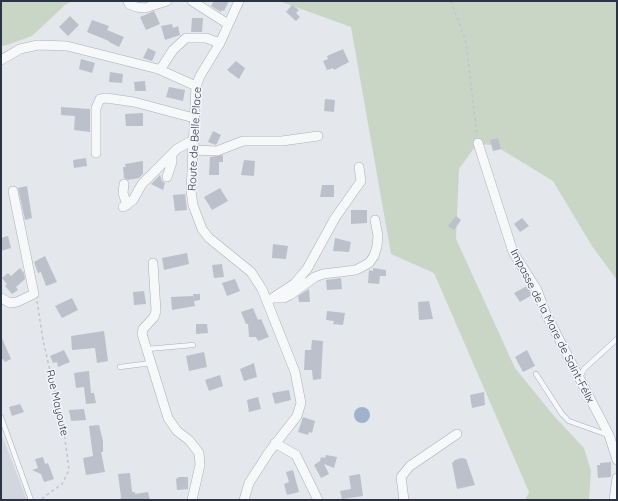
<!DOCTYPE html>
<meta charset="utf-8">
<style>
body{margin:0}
#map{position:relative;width:618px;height:501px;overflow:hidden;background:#e4e7ec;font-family:Quicksand,sans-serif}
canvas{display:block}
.frame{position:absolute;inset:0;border:2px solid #2b3445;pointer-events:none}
</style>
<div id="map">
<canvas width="618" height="501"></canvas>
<div class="frame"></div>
</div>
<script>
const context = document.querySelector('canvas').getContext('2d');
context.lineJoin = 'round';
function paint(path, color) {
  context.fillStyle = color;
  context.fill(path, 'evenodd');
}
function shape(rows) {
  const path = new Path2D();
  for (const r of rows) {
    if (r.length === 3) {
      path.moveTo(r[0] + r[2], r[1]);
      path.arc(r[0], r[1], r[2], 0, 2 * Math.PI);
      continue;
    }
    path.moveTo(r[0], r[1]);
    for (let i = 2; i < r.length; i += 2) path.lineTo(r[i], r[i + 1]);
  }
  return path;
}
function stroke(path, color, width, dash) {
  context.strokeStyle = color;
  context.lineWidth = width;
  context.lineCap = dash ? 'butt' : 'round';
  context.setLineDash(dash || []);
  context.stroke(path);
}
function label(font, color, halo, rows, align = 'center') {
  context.font = font + ' Quicksand,sans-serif';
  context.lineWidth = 3;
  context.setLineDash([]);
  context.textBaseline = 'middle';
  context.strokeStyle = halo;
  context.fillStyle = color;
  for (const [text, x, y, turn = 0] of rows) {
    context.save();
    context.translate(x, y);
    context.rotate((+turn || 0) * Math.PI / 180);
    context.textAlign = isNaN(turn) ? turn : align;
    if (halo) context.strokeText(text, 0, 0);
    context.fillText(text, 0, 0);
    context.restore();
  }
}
const built = shape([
 [1,433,27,500,1,500]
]);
const green = shape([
 [1,1,72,1,65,5,32,36,7,45,1,46],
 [279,1,617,1,617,280,592,246,553,181,494,145,477,144,459,169,456,239,515,368,554,416,584,448,591,471,589,500,525,500,529,492,434,273,391,254,351,27]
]);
const water = shape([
 [362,415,8]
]);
const building = shape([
 [214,1,229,1,224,11,222,10,221,12,211,6],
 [292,5,299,10,296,13,300,17,296,21,286,12],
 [154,11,160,24,146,30,140,17],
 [70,16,79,25,68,36,59,27],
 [192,18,203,18,202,32,191,32],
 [92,20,109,26,107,30,124,37,119,47,109,42,109,41,87,32],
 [172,24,173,28,178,26,180,35,165,40,161,26],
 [148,48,156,52,152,61,143,58],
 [343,49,349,62,334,70,333,68,327,70,323,61,328,59,327,56],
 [81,59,95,63,92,73,79,69],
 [236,61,245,68,239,79,227,70],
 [110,72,123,74,122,83,109,82],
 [145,81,146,91,135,91,134,82],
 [169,87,185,90,183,101,166,97],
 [325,99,335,100,334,112,324,111],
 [61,107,90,109,90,132,74,130,75,116,61,115],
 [143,113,143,126,126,126,125,114],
 [213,131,221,135,216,145,208,142],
 [498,138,501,149,493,151,490,140],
 [223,155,223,162,219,162,219,175,209,175,210,157],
 [86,158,87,166,74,168,73,160],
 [244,160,255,161,254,176,241,175],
 [143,161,143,174,139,178,128,180,124,178,123,167,126,167,125,164],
 [160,175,162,181,165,183,163,190,151,184],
 [322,185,334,185,334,197,320,197],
 [27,186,32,218,25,220,18,188],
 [220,188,228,201,212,210,204,197],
 [185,194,187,210,175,211,173,195],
 [351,210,367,210,367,223,351,224],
 [456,216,461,220,454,230,448,226],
 [522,218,529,226,520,232,514,224],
 [8,236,11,248,1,251,1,238],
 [335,238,351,242,349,252,333,251],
 [273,244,288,246,286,259,272,258],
 [187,253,189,264,164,270,162,258],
 [45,256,57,282,46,286,41,272,38,273,34,262],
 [222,264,224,277,214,278,212,265],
 [20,268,24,273,25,279,16,287,18,290,12,294,5,286,7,284,2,278,8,273,11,276],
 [373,268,386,270,386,276,380,276,379,284,368,283,369,270,373,271],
 [341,278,342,289,327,290,326,280],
 [235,279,240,291,227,296,222,283],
 [527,286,532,295,520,302,514,293],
 [309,289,310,302,299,302,298,296],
 [144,291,146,304,134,305,133,292],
 [193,294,200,294,200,300,194,301,195,306,172,310,171,297,193,296,194,299],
 [72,298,78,310,62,318,55,306],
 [429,301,433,319,419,320,418,302],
 [253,308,258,320,261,319,269,337,258,341,256,337,249,337,248,324,246,324,241,312],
 [327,311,345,313,343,325,333,324,334,321,326,320],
 [196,324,207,324,208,333,196,334],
 [104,331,108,361,97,363,95,348,72,350,71,336],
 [1,336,11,359,5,362,3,359,1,360],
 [312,340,323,341,321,379,313,380,312,370,304,370,305,350,311,350],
 [64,350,70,362,58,367,57,362,53,363,50,356],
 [527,350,535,366,523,372,515,357],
 [204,352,207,367,189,371,186,356],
 [254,363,257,377,244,381,240,369],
 [89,371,91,393,94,393,96,403,86,404,84,387,76,388,74,373],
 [220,375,223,386,209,391,205,380],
 [289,390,291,400,275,404,272,393],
 [484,392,485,405,472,408,470,395],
 [258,397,261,409,249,412,247,400],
 [20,404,24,412,12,416,9,407],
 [84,409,86,420,71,421,69,410],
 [303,417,315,421,312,433,309,432,308,435,298,432],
 [99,425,103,441,103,452,101,452,105,472,86,475,83,458,93,456,89,426],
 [326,455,337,457,334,468,324,464,329,474,321,478,314,465,320,461,321,457,325,458],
 [43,457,45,464,48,463,54,479,44,482,41,474,32,470,38,468,35,459],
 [461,458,466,459,475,485,457,489,452,463,455,460],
 [611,462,611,477,598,478,597,465,600,465,600,463],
 [293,470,299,492,287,495,284,484,289,482,286,472],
 [130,473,132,492,135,492,135,494,148,492,150,500,120,500,121,497,118,474],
 [360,474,363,496,342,499,340,491,351,489,349,476],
 [179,477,188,477,188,489,177,490,176,479]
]);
const path = shape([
 [451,1,466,42,477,136],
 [37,301,43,340,56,397,62,416,69,470,62,484,40,500]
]);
const service = shape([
 [147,349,193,345],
 [120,367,151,363],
 [536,374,562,414,569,421,608,435],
 [580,378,584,369,617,339],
 [1,417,31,500]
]);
const minor = shape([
 [128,1,129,4,136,7,145,8,167,1],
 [192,1,228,24],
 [239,1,220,43,200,76,196,86,191,191,193,205,202,229,209,238,251,272,262,289,295,372,301,403,297,416,269,452,249,483,244,500],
 [1,60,20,49,38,45,67,46,158,69,196,86],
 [160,70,173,50,186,38,206,38,220,43],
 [478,143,513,252,537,290,546,314,609,435,617,460],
 [192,150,217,151,243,141,282,141,318,136],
 [96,153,96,108,100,99,106,98,134,102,194,118],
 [167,177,172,162,172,154],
 [124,184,123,193,127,205],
 [123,207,133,200,142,184,177,149,193,140],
 [153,263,156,311,154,317,143,329,142,334,168,418,177,431,189,440,199,453,200,465,192,500],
 [1,298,10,303,17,302,34,294,13,191],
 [275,298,284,298,290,295,315,277,323,274,356,270,369,263,374,256,377,246,378,236,375,220],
 [268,301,294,284,307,269,335,218,361,181,359,167],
 [275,443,296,455,318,500],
 [404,500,401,477,410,466,457,434],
 [614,500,617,478]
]);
const streetNames = [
 ["Route de Belle Place",195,139,-87],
 ["Impasse de la Mare de Saint-Félix",552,326,63],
 ["Rue Mayoute",57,403,77]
];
paint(built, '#d2d6de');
paint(green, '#c9d6c5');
paint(water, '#9fb4cc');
paint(building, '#bbc0ca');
stroke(service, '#a9aeb7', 5.5);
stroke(minor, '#a9aeb7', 10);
stroke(path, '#c2c5cb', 1.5, [3, 3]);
stroke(service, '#f7f8fa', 4.5);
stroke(minor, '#f7f8fa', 9);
label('11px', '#2b3445', '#f4f6f9', streetNames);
</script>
